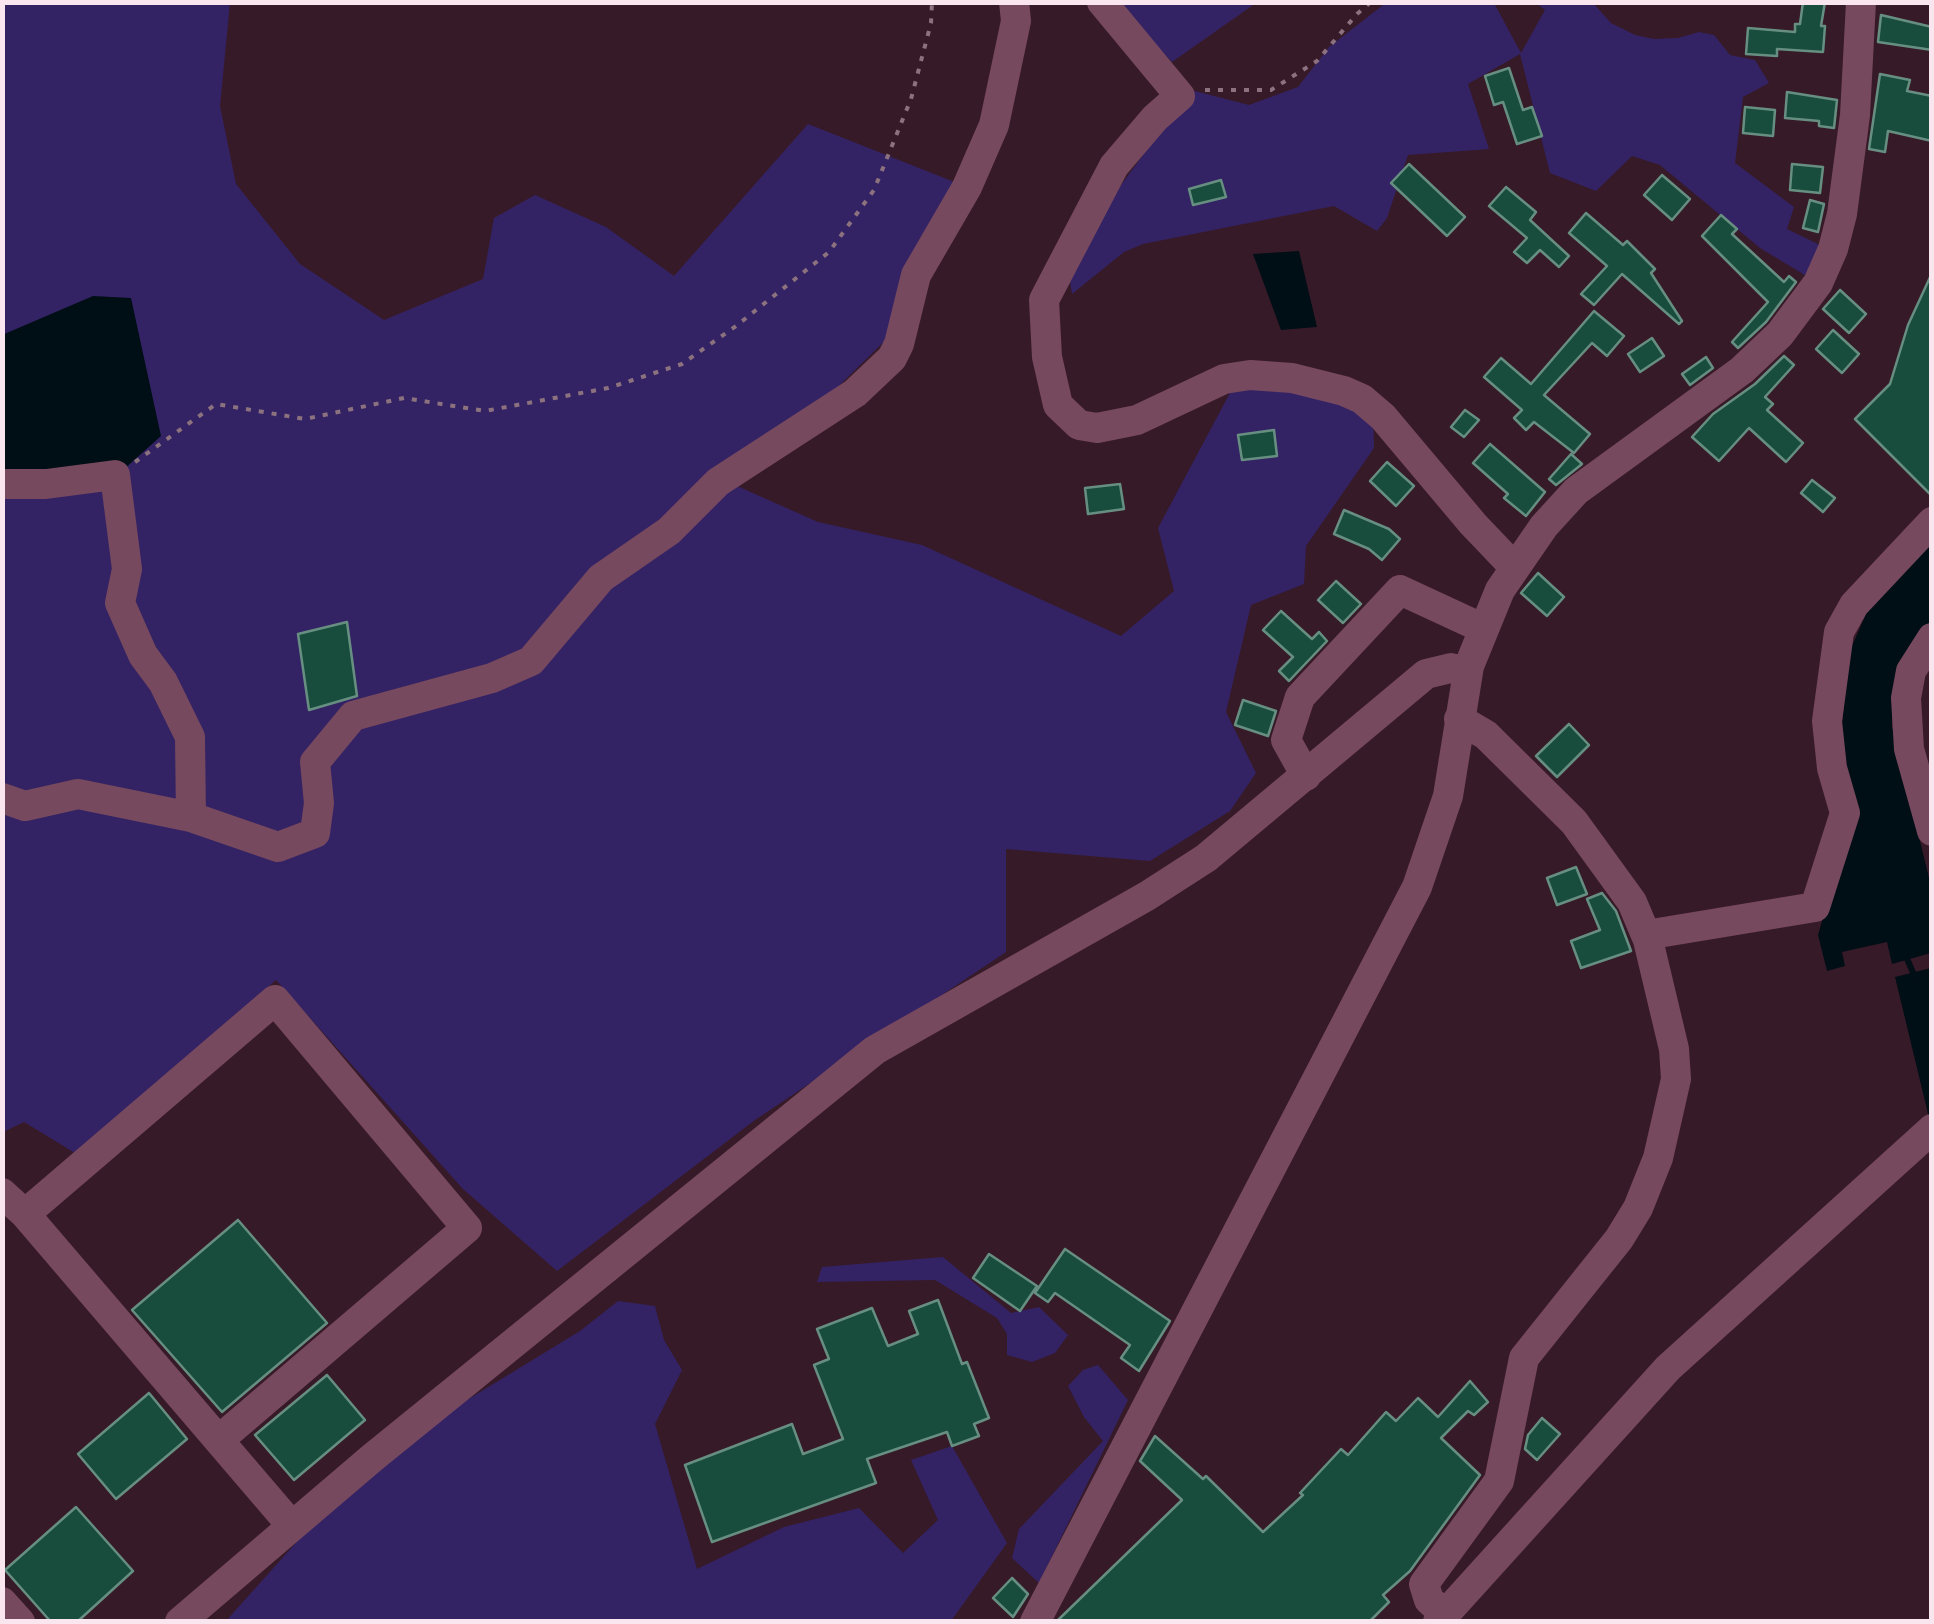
<!DOCTYPE html>
<style>
body{margin:0}
#map{position:relative;width:1934px;height:1624px;overflow:hidden;background:#371a28;font-family:"Fira Sans",sans-serif}
canvas{display:block}
.frame{position:absolute;inset:0;border:5px solid #fae6ee;pointer-events:none}
</style>
<div id="map">
<canvas width="1934" height="1624"></canvas>
<div class="frame"></div>
</div>
<script>
const context = document.querySelector('canvas').getContext('2d');
context.lineJoin = 'round';
function paint(path, color) {
  context.fillStyle = color;
  context.fill(path, 'evenodd');
}
function shape(rows) {
  const path = new Path2D();
  for (const r of rows) {
    path.moveTo(r[0], r[1]);
    for (let i = 2; i < r.length; i += 2) path.lineTo(r[i], r[i + 1]);
  }
  return path;
}
function stroke(path, color, width, dash) {
  context.strokeStyle = color;
  context.lineWidth = width;
  context.lineCap = dash ? 'butt' : 'round';
  context.setLineDash(dash || []);
  context.stroke(path);
}
const green = shape([
 [1387,2,1494,3,1521,53,1545,10,1536,3,1593,3,1611,23,1635,35,1654,39,1678,38,1699,32,1714,35,1730,55,1755,60,1769,83,1743,97,1735,163,1794,207,1787,229,1824,247,1813,280,1760,248,1660,165,1632,156,1596,191,1550,173,1520,54,1468,84,1489,149,1408,155,1387,218,1377,231,1334,206,1143,244,1124,252,1072,294,1069,275,1121,185,1191,90,1249,105,1298,87,1329,47],
 [3,3,230,3,220,106,236,184,300,264,384,320,483,279,494,218,535,195,606,227,674,276,808,124,967,187,904,322,737,486,818,522,922,545,1121,636,1174,591,1158,528,1231,391,1291,374,1373,416,1374,448,1306,546,1304,584,1251,605,1226,712,1256,773,1230,811,1150,861,1006,849,1006,952,755,1120,557,1271,463,1189,276,980,75,1153,24,1122,3,1132],
 [1115,3,1256,3,1172,62],
 [943,1257,1011,1313,1039,1307,1068,1335,1055,1353,1032,1362,1007,1355,1007,1334,997,1318,935,1280,817,1282,822,1267],
 [618,1301,655,1306,664,1340,682,1370,655,1424,697,1569,784,1527,859,1508,903,1553,938,1520,911,1460,952,1446,1007,1543,951,1621,225,1622,372,1458,580,1331],
 [1098,1365,1128,1400,1039,1583,1012,1558,1019,1529,1103,1441,1084,1417,1068,1386,1083,1370]
]);
const water = shape([
 [1299,251,1317,327,1281,330,1253,254],
 [93,296,131,298,161,436,122,471,3,475,2,335],
 [1931,538,1931,623,1909,655,1893,690,1892,727,1931,886,1931,953,1892,964,1887,942,1842,952,1845,966,1827,971,1818,935,1853,814,1840,745,1849,653,1869,607],
 [1931,968,1931,1126,1895,977]
]);
const stream = shape([
 [1904,952,1915,977]
]);
const building = shape([
 [1803,2,1825,2,1821,26,1825,26,1823,52,1777,49,1777,56,1746,54,1748,28,1795,32,1795,24,1800,24,1803,2],
 [1881,15,1932,27,1932,50,1878,42,1881,15],
 [1509,68,1523,110,1532,107,1542,136,1517,144,1503,102,1494,105,1485,76,1509,68],
 [1880,74,1910,80,1907,91,1932,96,1932,141,1888,131,1885,152,1869,149,1880,74],
 [1787,92,1837,100,1834,128,1819,126,1819,121,1785,118,1787,92],
 [1745,107,1775,110,1773,136,1743,133,1745,107],
 [1409,164,1465,217,1447,236,1391,183,1409,164],
 [1792,164,1823,167,1820,193,1790,190,1792,164],
 [1662,175,1690,199,1672,220,1644,195,1662,175],
 [1221,180,1226,197,1193,205,1189,189,1221,180],
 [1506,187,1536,212,1530,220,1569,256,1559,267,1540,250,1527,263,1514,252,1527,238,1489,206,1506,187],
 [1810,200,1824,204,1818,232,1803,228,1810,200],
 [1586,213,1623,245,1627,241,1655,269,1651,273,1682,321,1679,324,1622,274,1594,305,1581,294,1607,266,1569,233,1586,213],
 [1721,215,1737,229,1732,234,1784,282,1789,276,1796,282,1766,322,1738,348,1732,342,1768,302,1702,236,1721,215],
 [1932,273,1932,496,1855,419,1890,384,1908,325,1932,273],
 [1840,290,1866,314,1849,333,1823,309,1840,290],
 [1594,311,1624,336,1607,356,1592,343,1544,395,1590,434,1574,453,1534,422,1526,430,1514,418,1522,410,1484,377,1501,358,1531,384,1594,311],
 [1833,330,1859,354,1842,373,1816,349,1833,330],
 [1652,338,1664,356,1640,372,1628,354,1652,338],
 [1784,356,1794,365,1765,397,1773,404,1767,410,1803,443,1786,462,1749,428,1719,461,1692,437,1713,414,1755,384,1784,356],
 [1706,357,1713,368,1690,385,1682,374,1706,357],
 [1465,410,1479,420,1464,437,1451,427,1465,410],
 [1274,430,1277,456,1242,460,1238,435,1274,430],
 [1490,444,1545,492,1526,516,1504,498,1508,494,1473,463,1490,444],
 [1571,454,1582,464,1556,485,1549,479,1571,454],
 [1387,462,1414,486,1396,506,1370,481,1387,462],
 [1812,480,1835,498,1823,512,1801,493,1812,480],
 [1120,484,1124,509,1088,514,1085,488,1120,484],
 [1344,510,1389,529,1400,539,1382,560,1369,549,1334,534,1344,510],
 [1538,573,1564,597,1547,616,1521,593,1538,573],
 [1336,581,1361,604,1343,623,1318,600,1336,581],
 [1281,611,1312,639,1319,632,1327,641,1289,681,1279,671,1293,657,1263,630,1281,611],
 [347,622,357,696,309,710,298,634,347,622],
 [1243,700,1276,711,1268,736,1235,725,1243,700],
 [1569,724,1589,745,1557,777,1536,756,1569,724],
 [1576,867,1587,894,1557,905,1547,878,1576,867],
 [1602,893,1616,911,1631,951,1581,968,1571,941,1600,930,1587,899,1602,893],
 [238,1220,327,1323,222,1412,132,1310,238,1220],
 [1065,1249,1170,1321,1139,1371,1121,1358,1130,1345,1055,1293,1048,1302,1035,1293,1065,1249],
 [989,1254,1037,1286,1020,1311,973,1278,989,1254],
 [938,1300,962,1364,967,1362,989,1418,974,1424,979,1436,952,1446,947,1432,867,1459,876,1483,712,1542,685,1465,792,1424,803,1454,843,1439,814,1365,829,1359,817,1329,872,1308,888,1346,918,1334,909,1311,938,1300],
 [327,1375,365,1420,294,1480,255,1435,327,1375],
 [1470,1381,1488,1402,1474,1415,1468,1411,1441,1438,1480,1475,1410,1571,1383,1595,1389,1602,1369,1622,1056,1622,1182,1500,1140,1461,1155,1436,1203,1479,1206,1476,1263,1532,1303,1495,1300,1493,1341,1449,1348,1455,1386,1412,1396,1421,1418,1398,1438,1417,1470,1381],
 [149,1393,187,1439,116,1499,78,1454,149,1393],
 [1542,1418,1560,1434,1537,1460,1525,1449,1528,1435,1542,1418],
 [76,1507,133,1571,77,1622,51,1622,5,1570,76,1507],
 [1012,1578,1028,1594,1013,1617,993,1598,1012,1578]
]);
const path = shape([
 [1205,90,1271,90,1317,61,1357,14,1371,2],
 [135,462,216,404,305,419,404,398,485,411,608,388,682,364,736,326,829,252,874,190,911,99,931,23,932,2]
]);
const minor = shape([
 [1102,2,1180,96,1155,118,1114,166,1044,300,1047,357,1058,405,1079,425,1097,428,1137,420,1224,379,1250,375,1292,378,1344,391,1362,399,1383,417,1473,524,1514,567],
 [2,484,46,484,115,475,127,569,120,603,143,655,163,682,190,737,191,817],
 [1932,638,1911,671,1906,698,1909,749,1932,831],
 [1306,776,1286,740,1300,697,1400,590,1482,628],
 [2,798,25,806,78,794,191,817,278,847,315,833,319,803,315,762,353,716,492,678,531,661,601,578,669,531,718,482,855,393,892,358,899,344,916,275,967,187,994,125,1016,21,1014,2],
 [1646,935,1815,907,1845,813,1832,768,1827,721,1839,632,1854,605,1932,522],
 [2,1193,25,1214,292,1526],
 [25,1214,275,1000,467,1228,220,1439],
 [2,1602,20,1622],
 [1445,1614,1429,1600,1424,1584,1499,1481,1524,1358,1619,1239,1638,1208,1658,1158,1676,1079,1674,1049,1648,940,1632,902,1574,822,1486,735,1459,719],
 [180,1622,372,1458,875,1050,1147,896,1206,858,1426,674,1451,668,1468,672],
 [1035,1622,1417,887,1448,796,1469,666,1500,590,1544,526,1576,491,1742,370,1780,334,1818,283,1833,249,1842,214,1855,115,1861,2],
 [1438,1622,1668,1368,1932,1129]
]);
paint(green, '#342364');
paint(water, '#000e16');
stroke(stream, '#000e16', 6);
paint(building, '#184c3d');
stroke(building, '#678f81', 2.5);
stroke(path, '#8b727e', 4, [5, 8]);
stroke(minor, '#77495e', 30);
</script>
